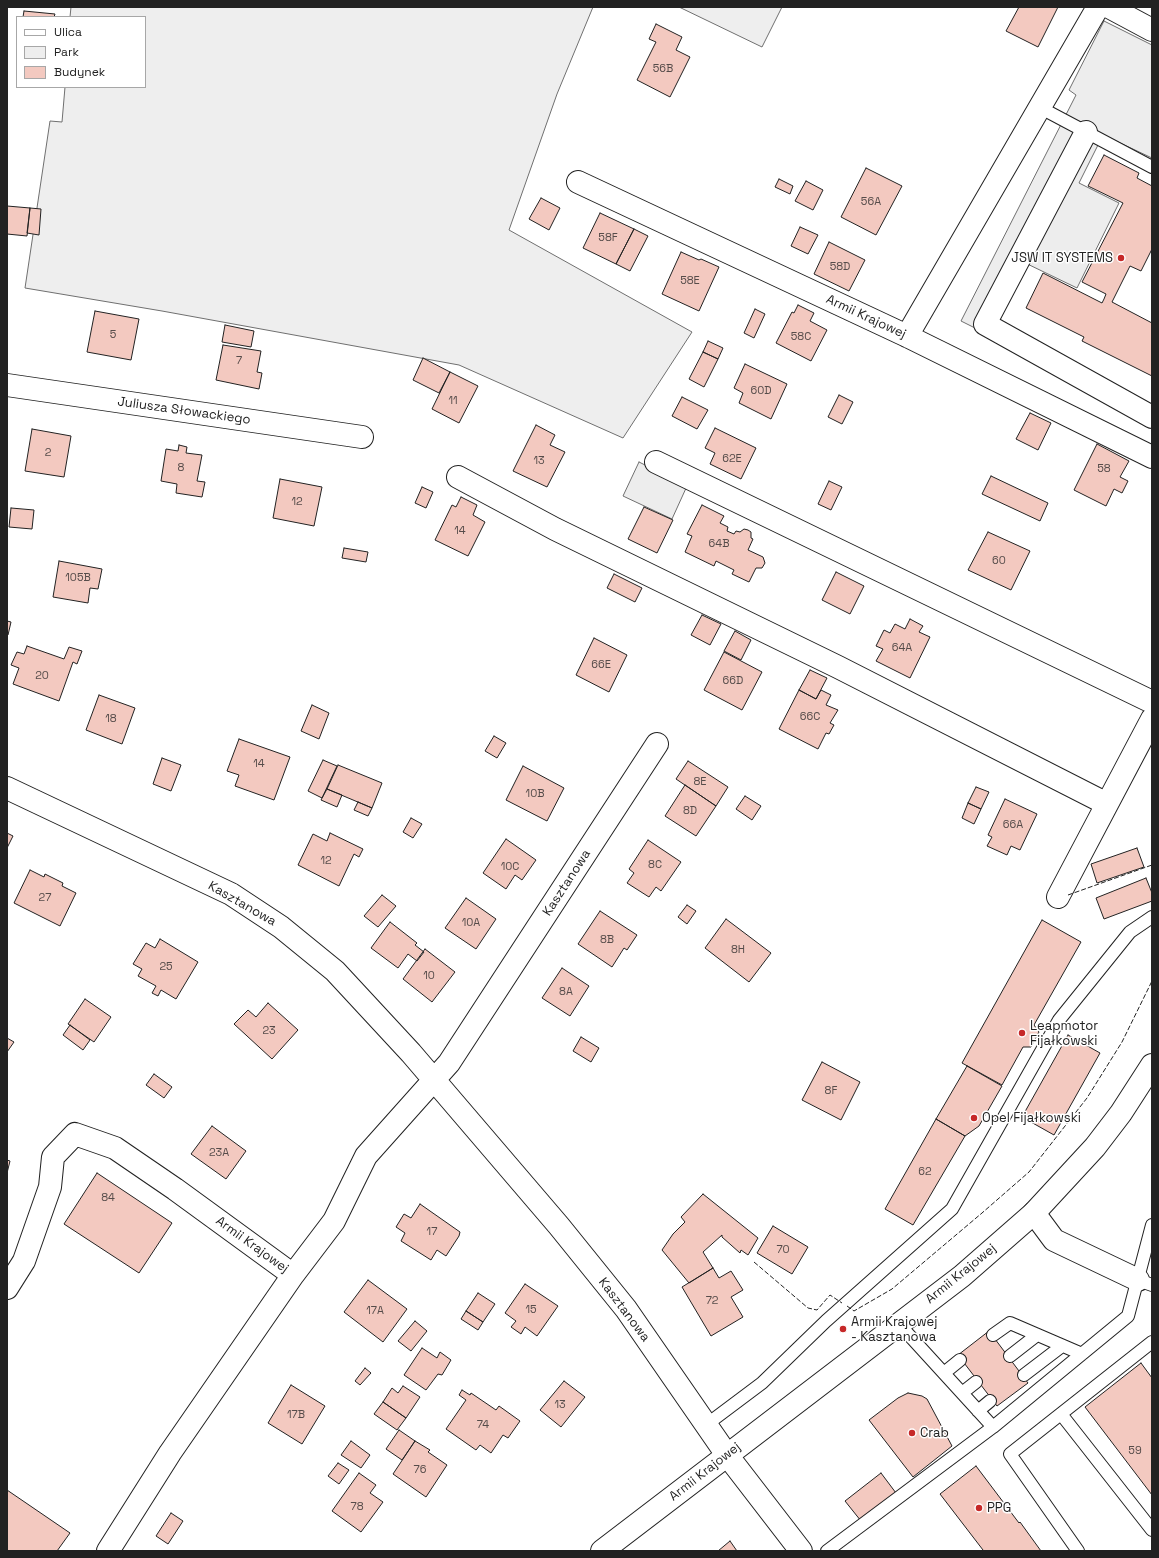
<!DOCTYPE html>
<meta charset="utf-8">
<style>
body{margin:0}
#map{position:relative;width:1159px;height:1558px;overflow:hidden;background:#fff;font-family:"Space Grotesk",sans-serif}
canvas{display:block}
.frame{position:absolute;inset:0;border:8px solid #222;pointer-events:none}
.legend{position:absolute;left:16px;top:16px;width:130px;height:72px;box-sizing:border-box;background:#fff;border:1px solid #a7a7a7;margin:0;padding:5px 7px;list-style:none;font-size:12px;color:#222}
.legend li{display:flex;align-items:center;gap:8px;height:20px}
.legend b{width:20px;border:1px solid #a7a7a7}
</style>
<div id="map">
<canvas width="1159" height="1558"></canvas>
<div class="frame"></div>
<ul class="legend">
<li><b style="height:5px;background:#fff"></b>Ulica</li>
<li><b style="height:11px;background:#eee"></b>Park</li>
<li><b style="height:11px;background:#f3c9c0"></b>Budynek</li>
</ul>
</div>
<script>
const context = document.querySelector('canvas').getContext('2d');
context.lineJoin = 'round';
function paint(path, color) {
  context.fillStyle = color;
  context.fill(path, 'evenodd');
}
function shape(rows) {
  const path = new Path2D();
  for (const r of rows) {
    path.moveTo(r[0], r[1]);
    for (let i = 2; i < r.length; i += 2) path.lineTo(r[i], r[i + 1]);
  }
  return path;
}
function stroke(path, color, width, dash) {
  context.strokeStyle = color;
  context.lineWidth = width;
  context.lineCap = dash ? 'butt' : 'round';
  context.setLineDash(dash || []);
  context.stroke(path);
}
function label(font, color, halo, rows, align = 'center') {
  context.font = font + ' "Space Grotesk",sans-serif';
  context.lineWidth = 3;
  context.setLineDash([]);
  context.textBaseline = 'middle';
  context.strokeStyle = halo;
  context.fillStyle = color;
  for (const [text, x, y, turn = 0] of rows) {
    context.save();
    context.translate(x, y);
    context.rotate((+turn || 0) * Math.PI / 180);
    context.textAlign = isNaN(turn) ? turn : align;
    if (halo) context.strokeText(text, 0, 0);
    context.fillText(text, 0, 0);
    context.restore();
  }
}
const green = shape([
 [71,7,593,7,557,94,509,230,692,332,623,438,459,365,162,311,25,288,50,121,62,122,65,87,145,87,145,17,70,17,71,7],
 [679,7,782,7,762,47,679,7]
]);
const parking = shape([
 [1104,21,1152,45,1152,158,1103,135,1079,183,1119,203,1077,288,1015,258,979,330,961,321,1076,95,1069,90,1104,21],
 [639,462,687,486,672,519,623,496,639,462]
]);
const building = shape([
 [1019,7,1058,7,1038,47,1006,31,1019,7],
 [24,11,55,14,54,17,23,17,24,11],
 [656,24,682,37,676,50,690,57,670,97,637,80,656,42,649,39,656,24],
 [1104,155,1139,173,1137,178,1152,186,1152,249,1141,271,1130,266,1112,302,1152,323,1152,376,1082,341,1084,337,1026,308,1043,273,1102,303,1104,299,1106,294,1082,282,1123,203,1088,186,1104,155],
 [866,168,902,186,876,235,841,217,866,168],
 [779,179,793,186,790,194,775,187,779,179],
 [806,181,823,190,813,210,795,201,806,181],
 [541,198,560,208,549,230,529,219,541,198],
 [7,206,30,208,27,236,7,234,7,206],
 [30,208,41,209,39,235,27,233,30,208],
 [600,213,634,229,616,264,583,248,600,213],
 [800,227,818,235,808,254,791,246,800,227],
 [634,229,648,236,630,271,616,264,634,229],
 [829,242,865,260,849,291,814,274,829,242],
 [681,252,699,260,701,259,719,267,699,311,662,294,681,252],
 [798,305,814,313,810,321,827,330,811,361,776,343,792,312,794,313,798,305],
 [755,309,765,314,754,338,744,333,755,309],
 [95,311,139,319,131,360,87,352,95,311],
 [225,325,254,331,251,347,222,342,225,325],
 [708,341,723,348,718,359,703,352,708,341],
 [223,345,261,351,257,372,262,373,259,389,216,380,223,345],
 [703,352,718,359,704,387,689,379,703,352],
 [423,358,450,372,439,393,413,380,423,358],
 [745,364,787,384,771,419,739,403,743,393,734,388,745,364],
 [450,372,478,386,459,423,432,409,450,372],
 [839,395,853,402,842,424,828,417,839,395],
 [682,397,708,410,697,429,672,416,682,397],
 [1030,413,1051,423,1038,450,1016,439,1030,413],
 [536,425,555,435,550,445,565,452,547,487,513,471,536,425],
 [715,428,756,448,741,479,710,464,715,453,705,448,715,428],
 [32,429,71,436,64,477,25,471,32,429],
 [1097,444,1129,461,1120,477,1128,481,1122,493,1114,489,1106,506,1074,490,1097,444],
 [179,445,187,447,186,453,202,455,197,481,205,482,202,497,176,493,177,484,161,481,166,449,178,451,179,445],
 [991,476,1048,503,1040,521,982,494,991,476],
 [280,479,322,487,314,526,273,518,280,479],
 [829,481,842,487,831,510,818,504,829,481],
 [422,487,433,492,426,508,415,503,422,487],
 [461,497,477,505,473,515,485,522,468,556,435,540,452,505,456,507,461,497],
 [702,505,724,516,720,523,728,527,727,531,734,534,736,531,740,532,744,529,748,530,751,532,751,538,753,539,748,550,763,557,765,563,762,568,756,568,749,582,732,574,734,570,716,561,714,566,685,552,692,536,687,534,702,505],
 [644,507,673,520,657,553,628,539,644,507],
 [11,508,34,510,32,529,9,527,11,508],
 [988,532,1030,551,1011,590,968,570,988,532],
 [344,548,368,552,366,562,342,558,344,548],
 [59,561,102,569,98,589,90,588,88,603,53,597,59,561],
 [836,572,864,586,850,614,822,600,836,572],
 [614,574,642,588,635,602,607,588,614,574],
 [702,615,721,624,710,645,691,635,702,615],
 [910,619,923,626,919,632,930,637,910,678,876,661,883,649,876,646,884,630,890,633,895,624,905,629,910,619],
 [7,621,11,622,8,635,7,634,7,621],
 [735,631,751,640,741,660,724,651,735,631],
 [594,638,627,655,609,692,576,675,594,638],
 [27,646,64,659,69,647,82,651,77,664,73,662,59,701,13,684,19,668,11,665,17,652,24,654,27,646],
 [724,652,762,672,742,710,704,690,724,652],
 [810,670,827,678,816,699,799,690,810,670],
 [799,690,816,699,821,690,831,695,826,705,838,710,830,723,834,725,829,734,826,733,818,749,779,729,799,690],
 [99,695,135,708,122,744,86,730,99,695],
 [312,705,329,713,319,739,301,731,312,705],
 [494,736,506,743,497,758,485,751,494,736],
 [239,739,290,757,274,800,235,786,239,775,227,771,239,739],
 [162,758,181,765,171,791,153,784,162,758],
 [323,760,337,766,322,798,308,791,323,760],
 [688,761,728,787,716,806,676,779,688,761],
 [338,765,382,783,372,808,327,789,338,765],
 [523,766,564,788,547,821,506,800,523,766],
 [685,785,716,806,696,836,665,816,685,785],
 [976,787,989,792,981,809,968,803,976,787],
 [327,789,342,795,337,807,321,800,327,789],
 [745,796,761,806,752,820,736,809,745,796],
 [1005,799,1037,814,1020,850,1011,846,1007,855,987,846,992,837,988,835,1005,799],
 [358,802,372,808,368,816,354,810,358,802],
 [968,803,981,809,974,824,962,818,968,803],
 [411,818,422,824,413,838,403,832,411,818],
 [7,833,13,836,7,848,7,833],
 [330,833,363,849,359,857,354,854,339,886,298,865,313,834,327,841,330,833],
 [506,839,536,860,522,880,515,875,506,889,483,873,506,839],
 [648,840,681,862,661,891,656,887,649,897,627,883,634,873,629,869,648,840],
 [1137,848,1144,867,1097,883,1091,864,1137,848],
 [30,870,44,877,45,874,63,883,62,886,76,893,60,926,14,903,30,870],
 [1146,878,1152,893,1152,901,1104,919,1096,898,1146,878],
 [382,895,396,906,378,927,364,916,382,895],
 [466,898,496,919,476,949,445,928,466,898],
 [687,905,696,911,687,924,678,917,687,905],
 [600,911,637,935,627,950,624,948,612,967,578,944,600,911],
 [726,919,771,953,749,982,705,948,726,919],
 [1042,920,1081,942,1034,1025,1039,1032,1031,1047,1023,1047,1002,1085,962,1063,1042,920],
 [390,922,417,943,415,945,424,952,417,961,408,954,398,968,371,948,390,922],
 [160,939,198,962,176,999,161,990,158,996,152,993,156,986,138,976,142,969,133,964,146,943,155,948,160,939],
 [425,949,455,972,432,1002,403,979,425,949],
 [562,968,589,986,570,1016,542,998,562,968],
 [85,999,111,1017,94,1042,68,1024,85,999],
 [268,1003,298,1030,272,1059,234,1024,248,1010,256,1017,268,1003],
 [70,1025,90,1040,83,1050,63,1035,70,1025],
 [1068,1035,1100,1053,1054,1135,1022,1117,1068,1035],
 [581,1037,599,1048,591,1062,573,1051,581,1037],
 [7,1038,14,1042,7,1052,7,1038],
 [822,1062,860,1082,841,1120,802,1100,822,1062],
 [967,1066,1002,1086,979,1126,965,1136,936,1119,967,1066],
 [154,1074,172,1087,164,1098,146,1085,154,1074],
 [936,1119,965,1136,913,1225,885,1209,936,1119],
 [212,1126,246,1151,226,1179,191,1154,212,1126],
 [7,1160,10,1161,7,1173,7,1160],
 [97,1173,172,1223,139,1273,64,1224,97,1173],
 [703,1194,758,1238,748,1255,741,1250,740,1253,722,1237,722,1235,703,1252,713,1268,689,1283,662,1250,673,1234,685,1222,681,1217,703,1194],
 [420,1204,460,1232,459,1236,446,1256,437,1250,431,1260,401,1241,405,1233,396,1227,404,1214,411,1218,420,1204],
 [773,1226,808,1247,792,1274,757,1253,773,1226],
 [713,1268,719,1278,731,1271,743,1290,731,1297,743,1317,711,1336,682,1287,713,1268],
 [368,1280,407,1309,383,1342,344,1312,368,1280],
 [525,1284,558,1306,537,1336,525,1327,521,1334,511,1327,516,1321,505,1313,525,1284],
 [478,1293,495,1304,483,1322,466,1311,478,1293],
 [466,1311,483,1322,478,1330,461,1319,466,1311],
 [415,1321,427,1331,411,1351,398,1341,415,1321],
 [989,1331,1028,1383,997,1406,958,1355,989,1331],
 [422,1348,437,1358,440,1352,451,1360,442,1375,438,1374,426,1390,404,1375,422,1348],
 [1141,1363,1152,1378,1152,1495,1085,1407,1141,1363],
 [365,1368,371,1373,360,1385,355,1381,365,1368],
 [564,1381,585,1397,561,1427,540,1410,564,1381],
 [291,1385,325,1406,302,1444,268,1423,291,1385],
 [403,1386,420,1397,406,1418,383,1402,392,1388,398,1393,403,1386],
 [462,1390,470,1395,471,1393,496,1410,499,1406,520,1421,508,1438,503,1435,491,1453,480,1445,476,1450,446,1429,466,1400,459,1395,462,1390],
 [908,1393,922,1396,927,1399,952,1446,913,1477,869,1420,898,1398,908,1393],
 [383,1402,406,1418,397,1430,374,1414,383,1402],
 [399,1430,415,1441,402,1460,386,1449,399,1430],
 [351,1441,370,1455,361,1468,341,1455,351,1441],
 [415,1441,430,1450,428,1452,447,1465,426,1497,393,1474,415,1441],
 [338,1463,349,1470,339,1484,328,1476,338,1463],
 [976,1466,1019,1523,1020,1522,1041,1551,982,1551,983,1550,940,1494,976,1466],
 [359,1473,376,1485,370,1493,383,1502,361,1532,332,1511,359,1473],
 [881,1473,896,1493,861,1521,845,1501,881,1473],
 [7,1490,70,1533,57,1551,7,1551,7,1490],
 [171,1513,183,1521,168,1544,156,1536,171,1513],
 [730,1541,737,1551,718,1551,730,1541]
]);
const lane = shape([
 [1039,107,1152,167],
 [1138,1280,1152,1285],
 [898,1323,993,1427,1128,1316,1152,1225],
 [993,1335,1010,1323,1082,1354],
 [1010,1356,1037,1335],
 [944,1373,960,1360],
 [1024,1375,1062,1346],
 [962,1393,976,1382],
 [978,1411,990,1401],
 [1061,1414,1152,1530],
 [706,1425,762,1383,826,1321,952,1209,1059,1020,1130,932,1152,917],
 [827,1551,993,1427],
 [1078,1551,1010,1454,1152,1342]
]);
const street = shape([
 [1109,7,1152,30],
 [1086,132,985,324,1152,417],
 [578,182,907,336,1152,457],
 [907,336,1098,7],
 [7,385,362,437],
 [656,462,1152,702],
 [458,477,555,529,838,667,1107,804],
 [7,788,231,894,281,927,335,971,411,1053,559,1226,626,1309,727,1455],
 [1058,897,1152,719],
 [1034,1213,1054,1240,1138,1280],
 [7,1288,24,1261,50,1187,53,1157,75,1134,115,1148,175,1189,293,1275],
 [108,1551,170,1453,293,1275,334,1221,366,1156,449,1063,657,744]
]);
const secondary = shape([
 [727,1455,801,1551],
 [602,1551,962,1276,1034,1213,1095,1147,1121,1113,1152,1065]
]);
const fence = shape([
 [1068,895,1152,865],
 [754,1262,808,1308,817,1310,830,1295,842,1303],
 [847,1306,854,1311,892,1289,982,1213,1029,1172,1087,1098,1122,1042,1152,981]
]);
const markers = [
 [1121,258,4,"#c62828"],
 [1022,1033,4,"#c62828"],
 [974,1118,4,"#c62828"],
 [843,1329,4,"#c62828"],
 [912,1433,4,"#c62828"],
 [979,1508,4,"#c62828"]
];
const numberNames = [
 ["56B",663,69],
 ["56A",871,202],
 ["58F",608,238],
 ["58D",840,267],
 ["58E",690,281],
 ["5",113,335],
 ["58C",801,337],
 ["7",239,361],
 ["60D",761,391],
 ["11",453,401],
 ["2",48,453],
 ["62E",732,459],
 ["13",539,461],
 ["8",181,468],
 ["58",1104,469],
 ["12",297,502],
 ["14",460,531],
 ["64B",719,544],
 ["60",999,561],
 ["105B",78,578],
 ["64A",902,648],
 ["66E",601,665],
 ["20",42,676],
 ["66D",733,681],
 ["66C",810,717],
 ["18",111,719],
 ["14",259,764],
 ["8E",700,782],
 ["10B",535,794],
 ["8D",690,811],
 ["66A",1013,825],
 ["12",326,861],
 ["8C",655,865],
 ["10C",510,867],
 ["27",45,898],
 ["10A",471,923],
 ["8B",607,940],
 ["8H",738,950],
 ["25",166,967],
 ["10",429,976],
 ["8A",566,992],
 ["23",269,1031],
 ["8F",831,1091],
 ["23A",219,1153],
 ["62",925,1172],
 ["84",108,1198],
 ["17",432,1232],
 ["70",783,1250],
 ["72",712,1301],
 ["15",531,1310],
 ["17A",375,1311],
 ["13",560,1405],
 ["17B",296,1415],
 ["74",483,1425],
 ["59",1135,1451],
 ["76",420,1470],
 ["78",357,1507]
];
const poiNames = [
 ["JSW IT SYSTEMS",1113,258,"right"],
 ["Leapmotor",1030,1026],
 ["Fijałkowski",1030,1041],
 ["Opel Fijałkowski",982,1118],
 ["Armii Krajowej",851,1322],
 ["- Kasztanowa",851,1337],
 ["Crab",920,1433],
 ["PPG",987,1508]
];
const streetNames = [
 ["Armii Krajowej",866,317,25],
 ["Juliusza Słowackiego",184,411,8],
 ["Kasztanowa",567,883,-57],
 ["Kasztanowa",242,904,30],
 ["Armii Krajowej",252,1245,36],
 ["Armii Krajowej",961,1274,-39],
 ["Kasztanowa",624,1310,53],
 ["Armii Krajowej",705,1472,-38]
];
paint(green, '#eee');
stroke(green, '#6f6f6f', 1);
paint(parking, '#ededed');
stroke(parking, '#6f6f6f', 1);
paint(building, '#f3c9c0');
stroke(building, '#222', 1);
stroke(lane, '#222', 14);
stroke(street, '#222', 24);
stroke(secondary, '#222', 24);
stroke(lane, '#fff', 12);
stroke(street, '#fff', 22);
stroke(secondary, '#fff', 22);
stroke(fence, '#222', 1, [5, 2]);
for (const [x, y, r, color] of markers) {
  const dot = new Path2D();
  dot.arc(x, y, r, 0, 2 * Math.PI);
  context.fillStyle = color;
  context.fill(dot);
  stroke(dot, '#fff', 1.5);
}
label('11px', '#564c4a', null, numberNames);
label('13px', '#222', '#fff', poiNames, 'left');
label('13px', '#222', '#fff', streetNames);
</script>
